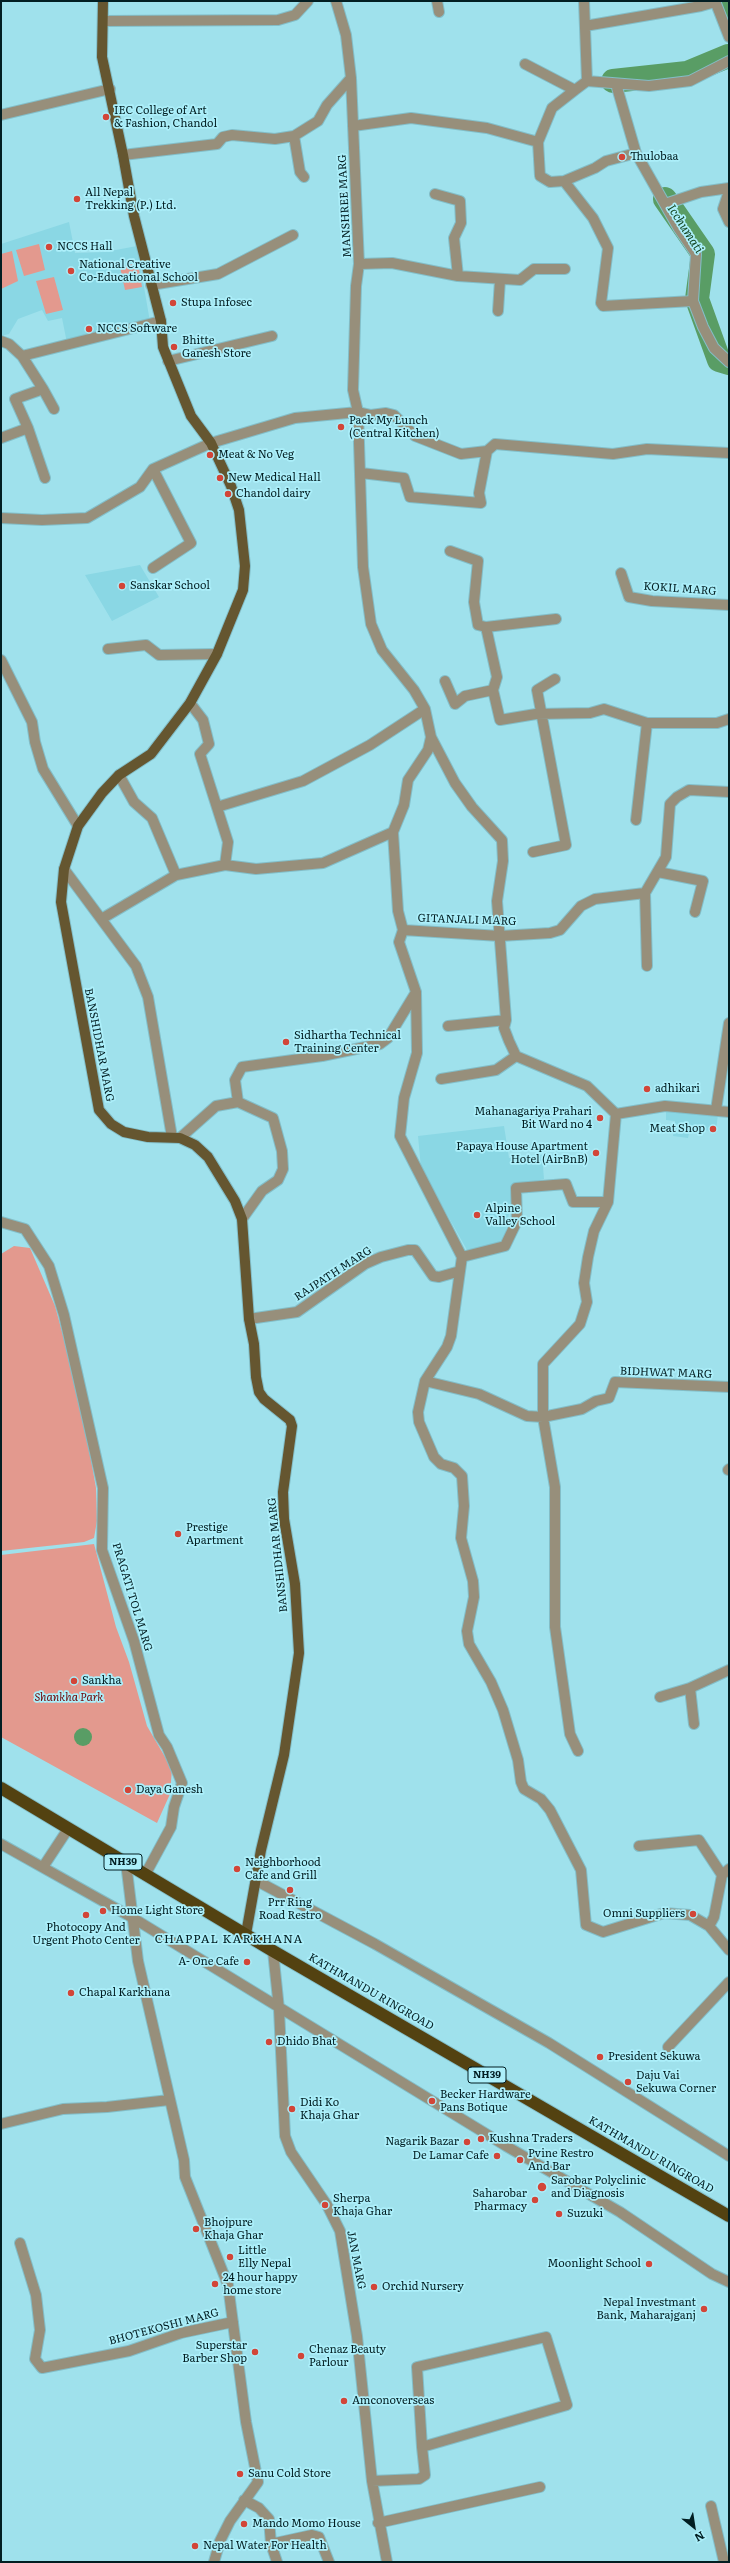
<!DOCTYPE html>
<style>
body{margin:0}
#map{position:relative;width:730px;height:2563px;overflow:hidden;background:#9fe1ec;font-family:Literata,serif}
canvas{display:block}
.frame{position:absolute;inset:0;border:2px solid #021e22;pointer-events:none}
.north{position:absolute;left:674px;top:2507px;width:40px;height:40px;-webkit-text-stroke:3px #aceffa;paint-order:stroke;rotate:150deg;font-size:11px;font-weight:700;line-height:16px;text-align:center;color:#021e22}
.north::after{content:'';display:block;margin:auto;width:14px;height:18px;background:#021e22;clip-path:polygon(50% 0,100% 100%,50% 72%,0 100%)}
</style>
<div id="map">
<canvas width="730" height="2563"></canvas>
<div class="frame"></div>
<div class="north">N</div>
</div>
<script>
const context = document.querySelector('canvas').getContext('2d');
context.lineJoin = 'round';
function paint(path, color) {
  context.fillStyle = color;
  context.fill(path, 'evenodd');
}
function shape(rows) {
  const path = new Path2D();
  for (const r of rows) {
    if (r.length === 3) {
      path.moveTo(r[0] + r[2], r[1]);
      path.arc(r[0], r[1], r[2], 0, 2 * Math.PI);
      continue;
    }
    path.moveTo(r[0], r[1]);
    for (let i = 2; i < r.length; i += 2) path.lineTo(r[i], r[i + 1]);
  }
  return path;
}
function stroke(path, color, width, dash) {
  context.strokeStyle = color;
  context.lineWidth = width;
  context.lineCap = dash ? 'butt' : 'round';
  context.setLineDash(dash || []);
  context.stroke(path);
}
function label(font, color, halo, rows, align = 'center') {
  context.font = font + ' Literata,serif';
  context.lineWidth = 3.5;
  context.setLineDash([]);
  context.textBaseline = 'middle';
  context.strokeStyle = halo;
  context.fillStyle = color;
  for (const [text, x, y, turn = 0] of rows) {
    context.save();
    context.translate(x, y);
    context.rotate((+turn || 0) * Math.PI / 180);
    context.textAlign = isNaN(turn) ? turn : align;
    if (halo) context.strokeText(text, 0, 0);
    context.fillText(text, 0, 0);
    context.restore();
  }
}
const built = shape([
 [69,222,75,253,105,252,137,246,150,322,67,343,62,318,48,321,42,310,18,319,9,334,1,336,1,244],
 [140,565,159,597,112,621,85,575],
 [666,1111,718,1114,716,1131,690,1129,688,1138,673,1136,675,1121,666,1120],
 [504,1126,509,1158,542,1155,544,1179,513,1187,504,1244,467,1250,421,1168,418,1136]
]);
const green = shape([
 [39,244,45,270,24,276,16,250],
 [12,251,18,281,1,289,1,254],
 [138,263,142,287,125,290,120,267],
 [54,277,63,310,46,314,36,281],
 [14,1246,30,1248,55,1306,80,1398,96,1488,97,1521,94,1538,84,1542,1,1551,1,1254],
 [94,1544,116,1627,129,1662,147,1726,172,1769,170,1794,157,1823,1,1737,1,1555]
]);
const water = shape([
 [83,1737,9]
]);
const river = shape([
 [722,1,729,18],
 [613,81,687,73,728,56],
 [665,199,703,254,697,299,719,360,729,363]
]);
const minor = shape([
 [437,1,439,12],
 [584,1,587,81],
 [715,1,729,37],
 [103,21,278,20,295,15,308,1],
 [585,26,701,6,715,2],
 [525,64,575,90,587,81,649,86,690,81,729,61],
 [616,84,636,153,679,229,696,254,693,301,703,327,714,348,729,362],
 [575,90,552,108,538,142,540,176,550,182,564,181,595,168,606,161,636,153],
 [1,115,110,89],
 [353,126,411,118,487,128,538,142],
 [294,136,300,172,304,177],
 [123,155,217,144,223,137,232,135,275,139,294,136,318,121,327,105,351,78],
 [564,181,593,218,608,248,601,303,603,306,693,301],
 [729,191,723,209,729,222],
 [435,194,460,201,461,223,454,238,458,276],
 [665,204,701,192,729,188],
 [359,264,392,263,458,276,520,280,534,269,565,269],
 [151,285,218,274,293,235],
 [498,311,500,280],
 [1,341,9,344,22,356,161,321],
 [168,361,272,336],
 [43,389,54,409],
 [28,428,45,478],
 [1,438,28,428,15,399,43,389,22,356],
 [361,473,404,478,410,497,481,503,479,493,487,451],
 [1,518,42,520,87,518,140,487,153,469,211,443,295,418,358,412,371,415,386,413,394,415,415,436,461,454,487,451,495,444,613,454,647,449,729,453],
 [450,551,478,561,474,602,478,625,486,627,497,677,493,690,500,720,536,714,590,713,604,709,647,723,717,723,729,719],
 [153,568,191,543,153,469],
 [621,573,629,597,652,601,729,605],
 [486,627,556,619],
 [108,649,146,645,159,655,217,654],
 [1,660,32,722,35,742,43,769,78,826],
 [445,681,455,704,465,696,493,690],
 [217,807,303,781,370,745,425,709],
 [636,820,647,723],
 [533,852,566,845,537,690,555,679],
 [225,865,256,869,323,863,393,832],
 [64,869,136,966,148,997,172,1137],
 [658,872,703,881,695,912],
 [176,875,225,865,228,842,200,754,209,744,203,720,190,703],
 [645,893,647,966],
 [103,918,176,875,152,818,134,802,119,775],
 [403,930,398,911,393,832,404,805,408,780,428,750,431,737],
 [416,992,417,1053,404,1098,400,1136,462,1257],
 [448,1026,506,1020],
 [441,1079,496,1070,516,1056],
 [716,1110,729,1023],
 [616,1114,665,1106,729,1112],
 [180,1138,216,1106,238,1102],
 [242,1219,262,1191,278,1180,283,1169,282,1151,273,1118,238,1102,235,1080,242,1067,322,1056,380,1044,388,1038,416,992,399,942,403,930,500,936,550,933,560,930,581,906,595,899,645,893,666,857,670,804,677,797,689,790,729,792],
 [1,1222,25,1229,49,1266,64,1315,103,1488,102,1550,134,1641,159,1735,167,1747,182,1783,174,1807,171,1827,145,1875],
 [460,1271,451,1336,447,1347,425,1381,418,1412,419,1422,434,1457,441,1464,454,1468,462,1476,464,1506,461,1538,473,1581,474,1597,467,1631,469,1644,491,1682,503,1710,518,1760,521,1782,524,1789,541,1799,550,1810,581,1870,586,1925,603,1932,664,1913,690,1915,709,1926,729,1950],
 [249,1319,297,1312,365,1264,381,1257,408,1250,415,1250,433,1276,439,1277,460,1271,462,1257,505,1246,517,1221,516,1188,566,1184,573,1202,608,1202,616,1114,587,1086,516,1056,509,1041,504,1028,506,1020,497,901,503,861,502,840,472,807,455,783,431,737,425,709,414,690,382,650,371,624,363,567,358,412,353,390,356,286,359,264,351,78,346,35,336,1],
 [425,1381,479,1394,527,1416,543,1417,582,1409,596,1401,609,1398,615,1382,729,1387],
 [728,1470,729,1469],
 [690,1688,694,1724],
 [660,1697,690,1688,729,1670],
 [578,1751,570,1734,555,1627,555,1487,543,1417,543,1364,580,1324,587,1302,584,1283,588,1257,594,1231,608,1202],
 [1,1844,133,1918,506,2146,620,2212,712,2274,729,2282],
 [639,1846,699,1840,722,1875],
 [126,1863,138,1961,184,2160,185,2177,228,2285,246,2422,258,2482,230,2521,220,2541,214,2562],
 [43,1867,68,1829],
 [257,1881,375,1944,549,2043,729,2156],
 [709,1926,714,1917,722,1875,729,1869],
 [273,1951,279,2009,285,2136,291,2152,327,2205,340,2231,357,2336,372,2481,387,2562],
 [668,2047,729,1982],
 [1,2124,63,2109,107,2107,169,2100],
 [20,2243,36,2295,40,2330,35,2359,42,2368,129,2351,181,2333,233,2322],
 [372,2481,419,2479,425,2475,422,2447,417,2367,546,2337,567,2405,422,2447],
 [244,2500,259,2508,269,2519,271,2544,312,2535,319,2537,329,2562],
 [711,2506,724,2562],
 [378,2523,540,2487],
 [271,2544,277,2562]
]);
const major = shape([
 [103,1,102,57,123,155,134,216,161,321,163,347,191,416,211,443,231,486,239,510,245,566,243,590,217,654,190,703,151,754,119,775,102,793,78,826,64,869,61,902,99,1110,111,1124,124,1132,148,1137,180,1138,195,1145,208,1157,235,1201,242,1219,249,1319,254,1344,256,1377,259,1392,264,1399,290,1420,292,1426,283,1492,284,1519,295,1584,299,1653,284,1755,261,1850,246,1934]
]);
const highway = shape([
 [1,1788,273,1951,729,2216]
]);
const markers = [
 [106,117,4,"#d24538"],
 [622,157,4,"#d24538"],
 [77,199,4,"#d24538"],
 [49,247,4,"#d24538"],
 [71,271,4,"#d24538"],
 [173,303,4,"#d24538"],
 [89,329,4,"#d24538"],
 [174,347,4,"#d24538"],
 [341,427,4,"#d24538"],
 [210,455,4,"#d24538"],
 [220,478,4,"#d24538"],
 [228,494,4,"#d24538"],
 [122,586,4,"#d24538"],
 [286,1042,4,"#d24538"],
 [647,1089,4,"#d24538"],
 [600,1118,4,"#d24538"],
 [713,1129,4,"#d24538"],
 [596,1153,4,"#d24538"],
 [477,1215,4,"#d24538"],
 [178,1534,4,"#d24538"],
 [74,1681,4,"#d24538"],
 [128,1790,4,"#d24538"],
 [237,1869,4,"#d24538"],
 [290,1890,4,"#d24538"],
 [103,1911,4,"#d24538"],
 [693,1914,4,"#d24538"],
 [86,1915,4,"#d24538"],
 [247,1962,4,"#d24538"],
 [71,1993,4,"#d24538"],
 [269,2042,4,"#d24538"],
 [600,2057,4,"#d24538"],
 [628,2082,4,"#d24538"],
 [432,2101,4,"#d24538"],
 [292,2109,4,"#d24538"],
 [481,2139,4,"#d24538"],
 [467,2142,4,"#d24538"],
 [497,2156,4,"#d24538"],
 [520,2160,4,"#d24538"],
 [542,2187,5,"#d24538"],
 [535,2200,4,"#d24538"],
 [325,2205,4,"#d24538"],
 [559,2214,4,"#d24538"],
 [196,2229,4,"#d24538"],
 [230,2257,4,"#d24538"],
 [649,2264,4,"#d24538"],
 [215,2284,4,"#d24538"],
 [374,2287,4,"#d24538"],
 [704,2309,4,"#d24538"],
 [255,2352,4,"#d24538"],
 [301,2356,4,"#d24538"],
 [344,2401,4,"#d24538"],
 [240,2474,4,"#d24538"],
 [244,2524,4,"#d24538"],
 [195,2546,4,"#d24538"]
];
const shields = [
 [123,1862,38],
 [487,2075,38]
];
const shieldNames = [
 ["NH39",123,1862],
 ["NH39",487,2075]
];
const poiNames = [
 ["IEC College of Art",114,111],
 ["& Fashion, Chandol",114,124],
 ["Thulobaa",630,157],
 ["All Nepal",85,193],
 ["Trekking (P.) Ltd.",85,206],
 ["NCCS Hall",57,247],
 ["National Creative",79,265],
 ["Co-Educational School",79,278],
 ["Stupa Infosec",181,303],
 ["NCCS Software",97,329],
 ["Bhitte",182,341],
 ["Ganesh Store",182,354],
 ["Pack My Lunch",349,421],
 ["(Central Kitchen)",349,434],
 ["Meat & No Veg",218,455],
 ["New Medical Hall",228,478],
 ["Chandol dairy",236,494],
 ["Sanskar School",130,586],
 ["Sidhartha Technical",294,1036],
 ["Training Center",294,1049],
 ["adhikari",655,1089],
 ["Mahanagariya Prahari",592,1112,"right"],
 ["Bit Ward no 4",592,1125,"right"],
 ["Meat Shop",705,1129,"right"],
 ["Papaya House Apartment",588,1147,"right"],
 ["Hotel (AirBnB)",588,1160,"right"],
 ["Alpine",485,1209],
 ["Valley School",485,1222],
 ["Prestige",186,1528],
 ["Apartment",186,1541],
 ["Sankha",82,1681],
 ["Daya Ganesh",136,1790],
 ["Neighborhood",245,1863],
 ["Cafe and Grill",245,1876],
 ["Prr Ring",290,1903,"center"],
 ["Road Restro",290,1916,"center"],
 ["Home Light Store",111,1911],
 ["Omni Suppliers",685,1914,"right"],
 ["Photocopy And",86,1928,"center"],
 ["Urgent Photo Center",86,1941,"center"],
 ["A- One Cafe",239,1962,"right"],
 ["Chapal Karkhana",79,1993],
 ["Dhido Bhat",277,2042],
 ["President Sekuwa",608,2057],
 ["Daju Vai",636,2076],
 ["Sekuwa Corner",636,2089],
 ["Becker Hardware",440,2095],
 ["Pans Botique",440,2108],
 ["Didi Ko",300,2103],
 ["Khaja Ghar",300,2116],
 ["Kushna Traders",489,2139],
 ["Nagarik Bazar",459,2142,"right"],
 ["Pvine Restro",528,2154],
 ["And Bar",528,2167],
 ["De Lamar Cafe",489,2156,"right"],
 ["Sarobar Polyclinic",551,2181],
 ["and Diagnosis",551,2194],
 ["Saharobar",527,2194,"right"],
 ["Pharmacy",527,2207,"right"],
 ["Sherpa",333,2199],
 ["Khaja Ghar",333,2212],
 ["Suzuki",567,2214],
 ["Bhojpure",204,2223],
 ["Khaja Ghar",204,2236],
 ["Little",238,2251],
 ["Elly Nepal",238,2264],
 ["Moonlight School",641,2264,"right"],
 ["24 hour happy",223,2278],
 ["home store",223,2291],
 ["Orchid Nursery",382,2287],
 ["Nepal Investmant",696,2303,"right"],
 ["Bank, Maharajganj",696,2316,"right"],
 ["Superstar",247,2346,"right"],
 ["Barber Shop",247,2359,"right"],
 ["Chenaz Beauty",309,2350],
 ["Parlour",309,2363],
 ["Amconoverseas",352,2401],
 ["Sanu Cold Store",248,2474],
 ["Mando Momo House",252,2524],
 ["Nepal Water For Health",203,2546]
];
const streetNames = [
 ["MANSHREE MARG",345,206,-93],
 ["KOKIL MARG",680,589,4],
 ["GITANJALI MARG",467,920,2],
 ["BANSHIDHAR MARG",99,1045,79],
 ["RAJPATH MARG",333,1274,-33],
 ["BIDHWAT MARG",666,1373,2],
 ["BANSHIDHAR MARG",278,1555,-96],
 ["PRAGATI TOL MARG",132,1597,73],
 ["KATHMANDU RINGROAD",371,1992,30],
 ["KATHMANDU RINGROAD",651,2155,30],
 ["JAN MARG",356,2260,79],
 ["BHOTEKOSHI MARG",164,2327,-15]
];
const parkNames = [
 ["Shankha Park",69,1698]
];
const waterNames = [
 ["Icchumati",685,229,57]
];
const neighbourhoodNames = [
 ["CHAPPAL KARKHANA",229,1939]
];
paint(built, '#8ad7e4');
paint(green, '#e3998e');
paint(water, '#599d65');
stroke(river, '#599d65', 24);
stroke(minor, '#83bec8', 12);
stroke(major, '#83bec8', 12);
stroke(highway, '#83bec8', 14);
stroke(minor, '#978f7b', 10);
stroke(major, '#655630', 10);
stroke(highway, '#534211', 12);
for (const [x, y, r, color] of markers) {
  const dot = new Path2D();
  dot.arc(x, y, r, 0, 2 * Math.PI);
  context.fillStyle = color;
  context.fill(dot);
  stroke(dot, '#aceffa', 1.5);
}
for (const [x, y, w] of shields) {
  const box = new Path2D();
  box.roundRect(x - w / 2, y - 8, w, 16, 3);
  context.fillStyle = '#aceffa';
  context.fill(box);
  stroke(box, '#021e22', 1);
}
label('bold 10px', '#021e22', null, shieldNames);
label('11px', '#021e22', '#aceffa', poiNames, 'left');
label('11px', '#021e22', '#aceffa', streetNames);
label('italic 11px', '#700404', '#aceffa', parkNames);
label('italic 12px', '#12441f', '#aceffa', waterNames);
context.letterSpacing = '1px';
label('12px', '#021e22', '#aceffa', neighbourhoodNames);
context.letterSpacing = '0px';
</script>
